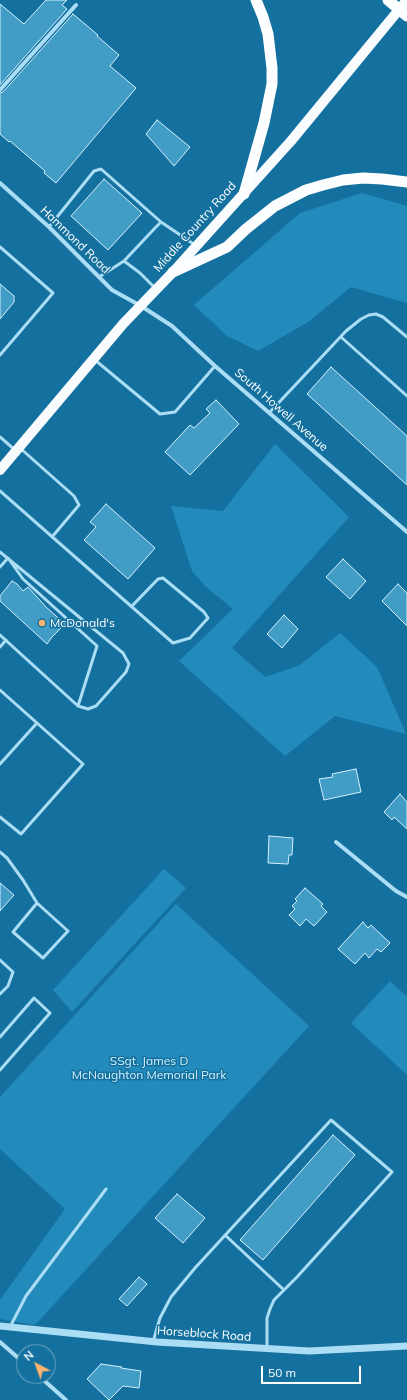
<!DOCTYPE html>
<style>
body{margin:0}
#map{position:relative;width:407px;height:1400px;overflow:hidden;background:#14719f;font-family:Mulish,sans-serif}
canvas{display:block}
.north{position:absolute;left:16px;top:1344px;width:40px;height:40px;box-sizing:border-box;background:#14719f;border:1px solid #72aac5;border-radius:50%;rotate:319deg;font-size:11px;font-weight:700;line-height:16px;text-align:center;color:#fff}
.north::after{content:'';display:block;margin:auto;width:14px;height:18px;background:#ffb36e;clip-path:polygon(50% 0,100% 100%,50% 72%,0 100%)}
.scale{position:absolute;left:261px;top:1366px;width:100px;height:18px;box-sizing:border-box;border:2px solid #fff;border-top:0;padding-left:5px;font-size:12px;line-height:14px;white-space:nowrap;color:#fff;-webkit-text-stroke:3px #14719f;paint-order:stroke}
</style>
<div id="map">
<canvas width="407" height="1400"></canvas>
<div class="north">N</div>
<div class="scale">50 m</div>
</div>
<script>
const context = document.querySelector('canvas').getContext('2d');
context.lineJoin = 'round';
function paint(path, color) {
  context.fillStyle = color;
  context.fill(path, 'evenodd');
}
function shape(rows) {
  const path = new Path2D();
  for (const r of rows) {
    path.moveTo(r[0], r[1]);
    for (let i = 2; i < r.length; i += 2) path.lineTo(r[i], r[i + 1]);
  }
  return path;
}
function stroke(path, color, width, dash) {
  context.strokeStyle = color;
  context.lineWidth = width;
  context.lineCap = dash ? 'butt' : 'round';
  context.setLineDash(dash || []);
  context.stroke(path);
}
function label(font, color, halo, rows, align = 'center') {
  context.font = font + ' Mulish,sans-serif';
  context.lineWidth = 3;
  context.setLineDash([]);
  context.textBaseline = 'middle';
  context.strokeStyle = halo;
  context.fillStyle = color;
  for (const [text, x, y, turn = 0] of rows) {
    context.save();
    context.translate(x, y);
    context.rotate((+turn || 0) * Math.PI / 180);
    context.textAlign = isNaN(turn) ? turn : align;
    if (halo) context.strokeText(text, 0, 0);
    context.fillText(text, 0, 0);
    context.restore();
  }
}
const green = shape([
 [362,193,407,206,407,303,351,287,308,322,258,351,227,336,194,305,300,213],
 [275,444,349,517,232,648,265,677,300,665,340,633,377,667,406,734,335,716,285,756,179,661,233,609,205,586,192,571,171,506,223,511],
 [164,869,186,888,72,1012,53,990],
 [176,904,309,1026,35,1325,0,1319,0,1300,65,1209,0,1149,0,1097],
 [390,981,407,997,407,1075,351,1023]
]);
const building = shape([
 [46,0,67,0,62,5,67,9,0,85,0,4,24,24,46,0],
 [73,14,98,35,97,36,119,55,110,66,136,88,56,183,44,173,45,171,10,141,9,142,0,134,0,93,3,92,73,14],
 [157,120,190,147,174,166,146,134,157,120],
 [104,179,142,213,108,250,71,216,104,179],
 [0,284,14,296,14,302,0,319,0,284],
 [331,367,407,436,407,485,307,394,331,367],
 [216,400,239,424,190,475,165,452,190,425,194,428,210,413,206,409,216,400],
 [106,504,155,548,128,579,84,540,96,527,90,522,106,504],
 [343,559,366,581,350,599,326,577,343,559],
 [12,581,17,584,23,591,28,587,46,607,65,624,52,637,47,644,0,601,0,596,12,581],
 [398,584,407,593,407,626,382,601,398,584],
 [284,615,298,629,282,648,267,634,284,615],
 [356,769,361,792,324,800,319,779,333,777,332,774,356,769],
 [400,794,407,802,407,829,394,817,392,820,384,812,400,794],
 [269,836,293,838,292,855,289,855,288,864,268,863,269,836],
 [0,883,14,895,0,911,0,883],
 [305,888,323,904,321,906,327,912,314,926,306,919,300,926,289,915,295,909,292,906,297,901,295,899,305,888],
 [363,922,368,928,371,925,390,943,381,952,377,949,369,958,365,953,355,964,338,949,363,922],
 [333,1135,355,1155,263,1260,240,1240,333,1135],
 [177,1194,205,1218,183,1243,155,1218,177,1194],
 [139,1277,147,1284,127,1306,119,1299,139,1277],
 [101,1364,122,1367,121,1368,141,1371,139,1388,123,1386,109,1400,87,1379,101,1364]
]);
const service = shape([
 [49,227,94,171,101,169,161,222,195,245],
 [0,247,53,293,0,355],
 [124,261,140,273,155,288],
 [99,277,124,261,155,228,161,222],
 [341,337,407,396],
 [95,360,160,414,175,412,215,366],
 [269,413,346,331,361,319,369,315,376,314,383,317,407,337],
 [0,437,15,450],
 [20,448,74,496,79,505,52,537],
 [0,491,173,643,190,638,208,618,204,612,163,578,158,579,132,606],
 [0,552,123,653,129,664,126,672,96,706,88,709,78,706,0,635],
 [0,567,8,558,23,579,97,646,78,706],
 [0,647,6,640],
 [0,690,83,764,21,834,0,817],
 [0,764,37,723],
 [0,852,7,858,23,880,37,903,68,931,43,958,13,932,37,903],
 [0,960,13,972,8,986,0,994],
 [0,1037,34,998,50,1013,0,1070],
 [225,1235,284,1290],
 [10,1327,26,1296,106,1189],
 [153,1342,160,1318,171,1297,195,1268,331,1120,392,1172,297,1277,274,1300,270,1309,267,1318,267,1347]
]);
const minor = shape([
 [0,90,76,5],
 [0,183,49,227,112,290,141,306,172,326,215,366,407,532],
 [336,842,396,891,407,897],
 [0,1342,24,1363],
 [39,1376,66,1400]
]);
const tertiary = shape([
 [0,1326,157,1342,309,1351,407,1346]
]);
const primary = shape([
 [0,470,123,324,173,272,291,141,407,0]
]);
const trunk = shape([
 [244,194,264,123,272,84,272,68,268,34,263,17,256,0],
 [173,272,227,247,246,229,275,206,306,190,323,185,343,180,363,178,382,179,407,182]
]);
const trunkBridge = shape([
 [388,0,407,16]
]);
const markers = [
 [42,623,4,"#ffb36e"]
];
const streetNames = [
 ["Middle Country Road",195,227,-48],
 ["Hammond Road",75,240,44],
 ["South Howell Avenue",281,410,41],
 ["Horseblock Road",204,1334,4]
];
const poiNames = [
 ["McDonald's",50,623]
];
const parkNames = [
 ["SSgt. James D",149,1061],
 ["McNaughton Memorial Park",149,1075]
];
paint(green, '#238bbc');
paint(building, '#419cc6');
stroke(building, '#d4f0fd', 1);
stroke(service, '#abddf4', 3);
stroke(minor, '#abddf4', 4);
stroke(tertiary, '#abddf4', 7);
stroke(primary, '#f8fcff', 10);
stroke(trunk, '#fcfeff', 11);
stroke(trunkBridge, '#fcfeff', 11);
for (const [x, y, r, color] of markers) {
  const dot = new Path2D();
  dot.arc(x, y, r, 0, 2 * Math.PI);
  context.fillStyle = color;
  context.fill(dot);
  stroke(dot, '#14719f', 1.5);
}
label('12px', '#fff', '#14719f', streetNames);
label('12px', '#fff', '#14719f', poiNames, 'left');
label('12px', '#d4f0fd', '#14719f', parkNames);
</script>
